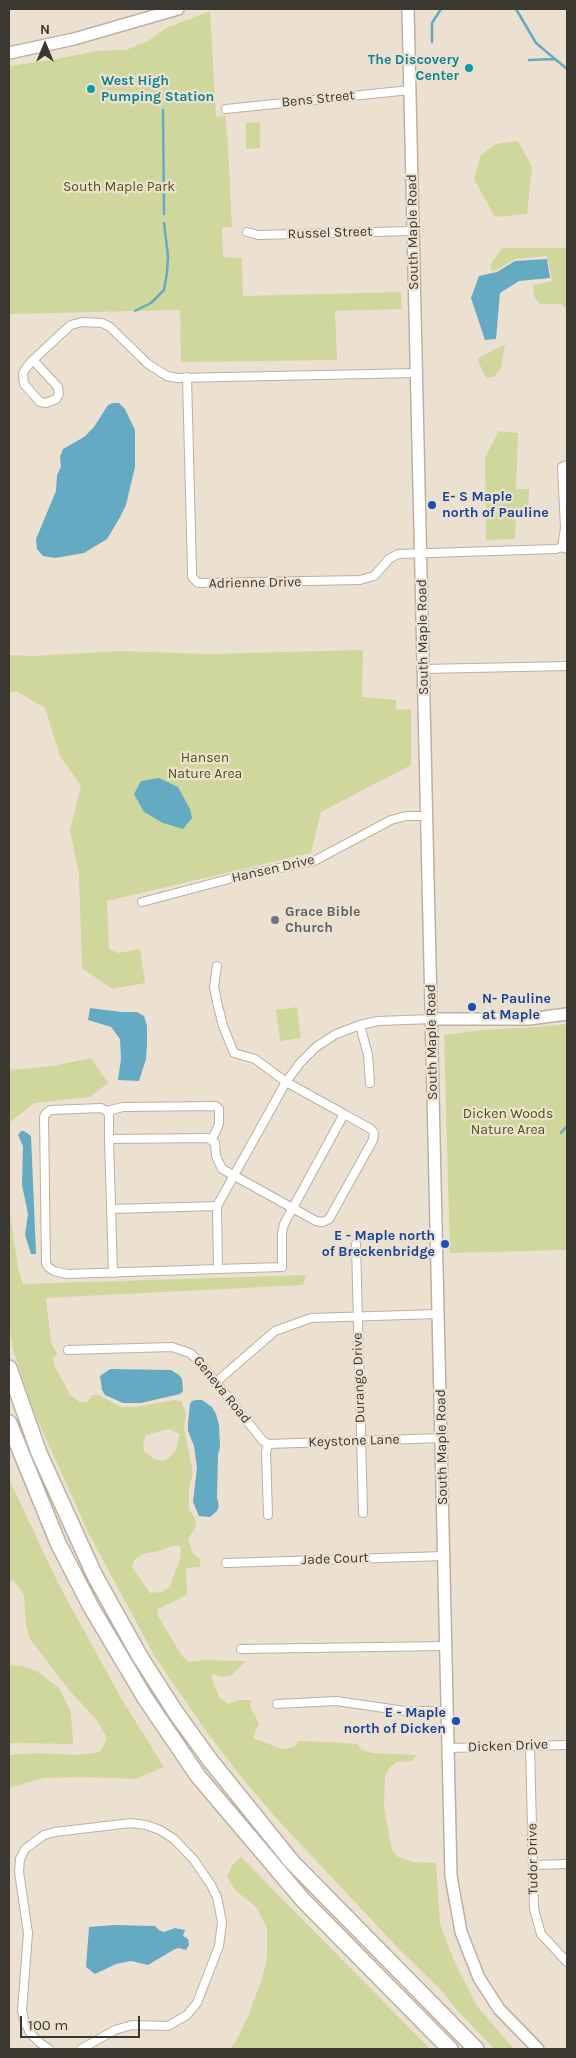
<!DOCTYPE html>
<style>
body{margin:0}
#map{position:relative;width:576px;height:2058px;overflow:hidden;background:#ece1d1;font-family:Karla,sans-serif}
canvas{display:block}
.frame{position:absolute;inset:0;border:10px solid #3b3731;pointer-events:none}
.north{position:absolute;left:20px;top:20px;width:50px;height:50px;-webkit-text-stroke:4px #ece1d1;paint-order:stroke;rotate:0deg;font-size:14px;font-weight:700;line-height:20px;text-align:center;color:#3b3731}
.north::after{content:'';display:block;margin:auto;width:18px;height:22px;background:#3b3731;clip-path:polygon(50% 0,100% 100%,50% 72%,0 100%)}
.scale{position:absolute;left:20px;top:2016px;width:120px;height:22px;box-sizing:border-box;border:2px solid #3b3731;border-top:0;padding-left:6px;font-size:15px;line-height:18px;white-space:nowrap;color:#3b3731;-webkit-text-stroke:4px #ece1d1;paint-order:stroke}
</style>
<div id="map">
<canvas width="576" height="2058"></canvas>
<div class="frame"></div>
<div class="north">N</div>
<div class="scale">100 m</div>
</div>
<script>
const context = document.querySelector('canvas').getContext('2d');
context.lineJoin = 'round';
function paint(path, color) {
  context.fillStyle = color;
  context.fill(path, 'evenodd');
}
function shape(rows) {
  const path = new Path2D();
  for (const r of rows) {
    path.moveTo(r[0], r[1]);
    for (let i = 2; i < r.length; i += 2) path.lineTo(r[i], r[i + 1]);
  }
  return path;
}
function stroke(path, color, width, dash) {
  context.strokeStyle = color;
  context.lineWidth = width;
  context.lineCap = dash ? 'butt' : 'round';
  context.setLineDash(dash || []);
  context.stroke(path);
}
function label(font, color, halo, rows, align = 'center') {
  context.font = font + ' Karla,sans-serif';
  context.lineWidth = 4.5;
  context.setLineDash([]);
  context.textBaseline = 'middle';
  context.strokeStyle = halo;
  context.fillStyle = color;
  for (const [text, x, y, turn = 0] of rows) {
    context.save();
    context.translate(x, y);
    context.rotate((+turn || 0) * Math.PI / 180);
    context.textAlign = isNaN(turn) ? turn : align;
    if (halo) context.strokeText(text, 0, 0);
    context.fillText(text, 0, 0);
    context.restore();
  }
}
const green = shape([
 [210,11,216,117,225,116,228,144,232,227,222,228,223,257,242,258,243,296,401,292,402,309,335,311,337,360,181,362,180,310,9,314,9,66,52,60,96,51,126,50,148,41,166,28],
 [260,122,260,148,246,149,246,123],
 [518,141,532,167,527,214,495,217,474,179,481,155,496,144],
 [502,248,567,248,567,310,561,304,540,304,534,297,533,285,552,281,547,256,515,259,495,271,490,270,491,264],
 [505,344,501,368,494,377,486,378,477,359],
 [499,431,518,433,516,489,529,489,528,515,516,515,515,539,486,540,485,457],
 [363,650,362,697,396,700,396,710,411,709,411,765,321,812,311,853,107,901,109,949,118,953,140,949,145,983,112,989,82,968,79,875,70,830,81,786,60,756,45,708,16,691,9,693,9,655,33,656,120,651,208,654],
 [297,1007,301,1038,280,1041,276,1010],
 [567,1024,567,1250,450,1253,444,1035,482,1030,536,1027],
 [91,1058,108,1083,90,1097,35,1103,9,1123,9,1066,11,1070,53,1066],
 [9,1205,18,1268,23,1284,306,1275,303,1285,46,1298,51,1342,57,1354,53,1359,55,1367,71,1396,80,1402,88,1402,92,1395,99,1395,121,1407,136,1407,174,1400,181,1401,186,1412,184,1428,193,1473,189,1488,189,1509,196,1521,195,1528,188,1539,192,1552,200,1559,200,1567,186,1568,187,1595,158,1609,157,1614,182,1656,189,1662,205,1660,246,1661,231,1676,221,1677,212,1674,212,1679,220,1698,229,1704,239,1700,251,1700,250,1707,259,1723,253,1738,282,1749,294,1747,299,1741,330,1742,357,1744,362,1750,372,1753,417,1755,412,1761,397,1762,389,1768,385,1776,384,1807,392,1850,398,1857,414,1862,436,1863,440,1924,455,1963,477,2006,514,2049,494,2049,457,2010,441,1990,398,1948,278,1820,242,1778,206,1731,155,1657,89,1534,34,1412,13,1349,9,1324],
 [169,1429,180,1434,176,1450,169,1458,163,1461,154,1459,144,1451,143,1444,146,1435],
 [172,1546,180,1546,181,1551,180,1559,173,1578,169,1588,161,1592,150,1593,132,1567,134,1560,146,1553,160,1551],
 [9,1479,58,1583,121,1698,164,1767,136,1779,83,1777,44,1778,9,1788,9,1755,35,1753,78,1755,100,1752,107,1738,96,1719,69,1690,30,1639,26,1625,24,1595,14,1580,9,1582],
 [9,1665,22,1666,38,1672,59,1688,71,1712,73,1744,9,1743],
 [241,1857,430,2049,230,2049,235,2043,248,2016,262,1979,267,1958,267,1928,257,1908,235,1890,227,1877,232,1865]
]);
const water = shape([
 [547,259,550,278,519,281,500,293,496,339,485,340,471,298,479,276,497,272,515,261],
 [113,403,119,403,125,409,135,430,135,467,126,505,119,519,107,539,84,553,55,558,43,556,37,549,36,539,56,491,57,475,61,467,60,457,63,449,84,437,94,427,108,405],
 [159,778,178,787,190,809,192,818,183,829,163,823,144,812,134,794,141,781],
 [90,1008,122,1012,137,1012,144,1016,147,1026,147,1044,146,1059,139,1081,118,1080,121,1059,120,1039,111,1027,88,1020],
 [21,1131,24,1131,31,1136,36,1254,31,1254,25,1235,28,1214,22,1185,23,1146,18,1135],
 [110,1369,171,1370,179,1375,182,1379,183,1391,180,1394,141,1403,123,1403,105,1395,102,1390,100,1376],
 [196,1400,202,1400,212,1407,216,1414,219,1425,220,1447,218,1455,217,1497,219,1506,217,1511,210,1517,199,1516,193,1502,197,1468,194,1446,188,1431,188,1423,190,1404,192,1401],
 [114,1925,155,1926,159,1930,164,1932,175,1928,185,1930,183,1936,188,1939,189,1945,186,1950,179,1948,175,1949,148,1965,131,1961,116,1964,95,1974,86,1967,89,1927]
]);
const stream = shape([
 [516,9,536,43,567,69],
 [432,42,432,23,441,9],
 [529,60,555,59],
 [163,110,164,214],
 [135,311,151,303,164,290,167,273,168,256,164,223],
 [561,1133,567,1126]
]);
const street = shape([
 [226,109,410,90],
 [247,232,258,235,413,231],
 [33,360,58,387,59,394,56,399,46,403,40,402,24,384,23,373,26,368,33,360,63,332,71,325,82,322,102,323,110,327,148,364,167,376,177,378,417,373],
 [187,377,192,572,192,577,198,583,360,580,374,576,389,559,398,554,556,549,562,547,567,549],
 [562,547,565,528,562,467,567,465],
 [424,669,567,666],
 [142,902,240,876,314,861,391,820,406,816,427,816],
 [217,966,214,987,217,1002,223,1026,234,1053,255,1059,286,1082,344,1114,284,1224,282,1233,282,1267,218,1269,217,1206,286,1082,300,1063,316,1047,336,1034,360,1025,378,1021,432,1019],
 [360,1025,368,1055,370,1083],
 [107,1111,123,1107,216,1106,219,1109,219,1124,212,1140],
 [109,1139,113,1273],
 [111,1209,217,1206],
 [356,1244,363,1513],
 [218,1269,67,1274,54,1271,48,1267,46,1263,44,1117,46,1113,51,1110,101,1108,107,1111,109,1115,109,1139,208,1138,215,1143,216,1156,222,1169,316,1221,323,1222,329,1219,373,1140,374,1133,371,1129,344,1114],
 [68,1350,172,1347,190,1353,199,1361,263,1441,268,1444],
 [215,1383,275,1331,311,1318,438,1314],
 [268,1444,441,1438],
 [268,1444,266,1452,268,1515],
 [226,1563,444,1556],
 [241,1649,446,1646],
 [277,1704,336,1701,405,1711,448,1711],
 [530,1745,534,1909,541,1934,567,1962],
 [449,1748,567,1745],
 [534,1865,567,1864],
 [49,2049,40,2043,31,2034,25,2023,22,2011,28,1933,19,1872,20,1859,25,1849,44,1835,55,1832,131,1823,146,1825,160,1830,174,1839,194,1860,211,1885,217,1897,222,1922,219,1946,197,2003,187,2015,168,2026,132,2025,115,2030,81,2049]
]);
const secondary = shape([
 [408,9,451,1876,461,1932,479,1978,499,2009,538,2049],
 [9,53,74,39,178,9],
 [432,1019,529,1019,567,1014]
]);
const highway = shape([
 [9,1368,39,1453,95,1576,139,1655,176,1713,210,1760,292,1862,476,2049],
 [9,1423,58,1543,91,1607,145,1698,198,1776,303,1900,450,2049]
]);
const markers = [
 [469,68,5,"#0f9aa8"],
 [91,89,5,"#0f9aa8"],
 [432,505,5,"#1a4fb4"],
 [275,920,5,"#6b7280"],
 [472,1007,5,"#1a4fb4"],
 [445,1244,5,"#1a4fb4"],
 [456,1721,5,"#1a4fb4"]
];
const cultureNames = [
 ["The Discovery",459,60],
 ["Center",459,76],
 ["West High",101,81,"left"],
 ["Pumping Station",101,97,"left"]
];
const streetNames = [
 ["Bens Street",318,99,-6],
 ["South Maple Road",413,232,-91],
 ["Russel Street",330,233,-2],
 ["Adrienne Drive",255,583,-1],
 ["South Maple Road",423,637,-91],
 ["Hansen Drive",273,869,-13],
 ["South Maple Road",432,1042,-91],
 ["Durango Drive",359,1378,-92],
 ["Geneva Road",222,1390,51],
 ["Keystone Lane",354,1441,-2],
 ["South Maple Road",442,1447,-91],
 ["Jade Court",335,1559,-2],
 ["Dicken Drive",508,1746,-2],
 ["Tudor Drive",533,1859,-91]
];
const parkNames = [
 ["South Maple Park",119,187],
 ["Hansen",205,758],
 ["Nature Area",205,774],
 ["Dicken Woods",508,1114],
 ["Nature Area",508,1130]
];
const transitNames = [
 ["E- S Maple",442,497],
 ["north of Pauline",442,513],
 ["N- Pauline",482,999],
 ["at Maple",482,1015],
 ["E - Maple north",435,1236,"right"],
 ["of Breckenbridge",435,1252,"right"],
 ["E - Maple",446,1713,"right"],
 ["north of Dicken",446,1729,"right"]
];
const worshipNames = [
 ["Grace Bible",285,912],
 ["Church",285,928]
];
paint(green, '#d0d79c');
paint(water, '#64aac2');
stroke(stream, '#64aac2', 2.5);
stroke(street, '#bbb0a1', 10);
stroke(secondary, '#bbb0a1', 14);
stroke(highway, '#bbb0a1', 18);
stroke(street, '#fff', 8);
stroke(secondary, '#fff', 11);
stroke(highway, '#fff', 15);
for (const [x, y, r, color] of markers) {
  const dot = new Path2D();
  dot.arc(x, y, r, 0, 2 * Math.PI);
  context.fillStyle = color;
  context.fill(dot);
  stroke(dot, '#ece1d1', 2);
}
label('bold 14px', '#0d838f', '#ece1d1', cultureNames, 'right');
label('14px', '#3b3731', '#ece1d1', streetNames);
label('14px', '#505512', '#ece1d1', parkNames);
label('bold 14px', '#164399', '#ece1d1', transitNames, 'left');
label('bold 14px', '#5b616d', '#ece1d1', worshipNames, 'left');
</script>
